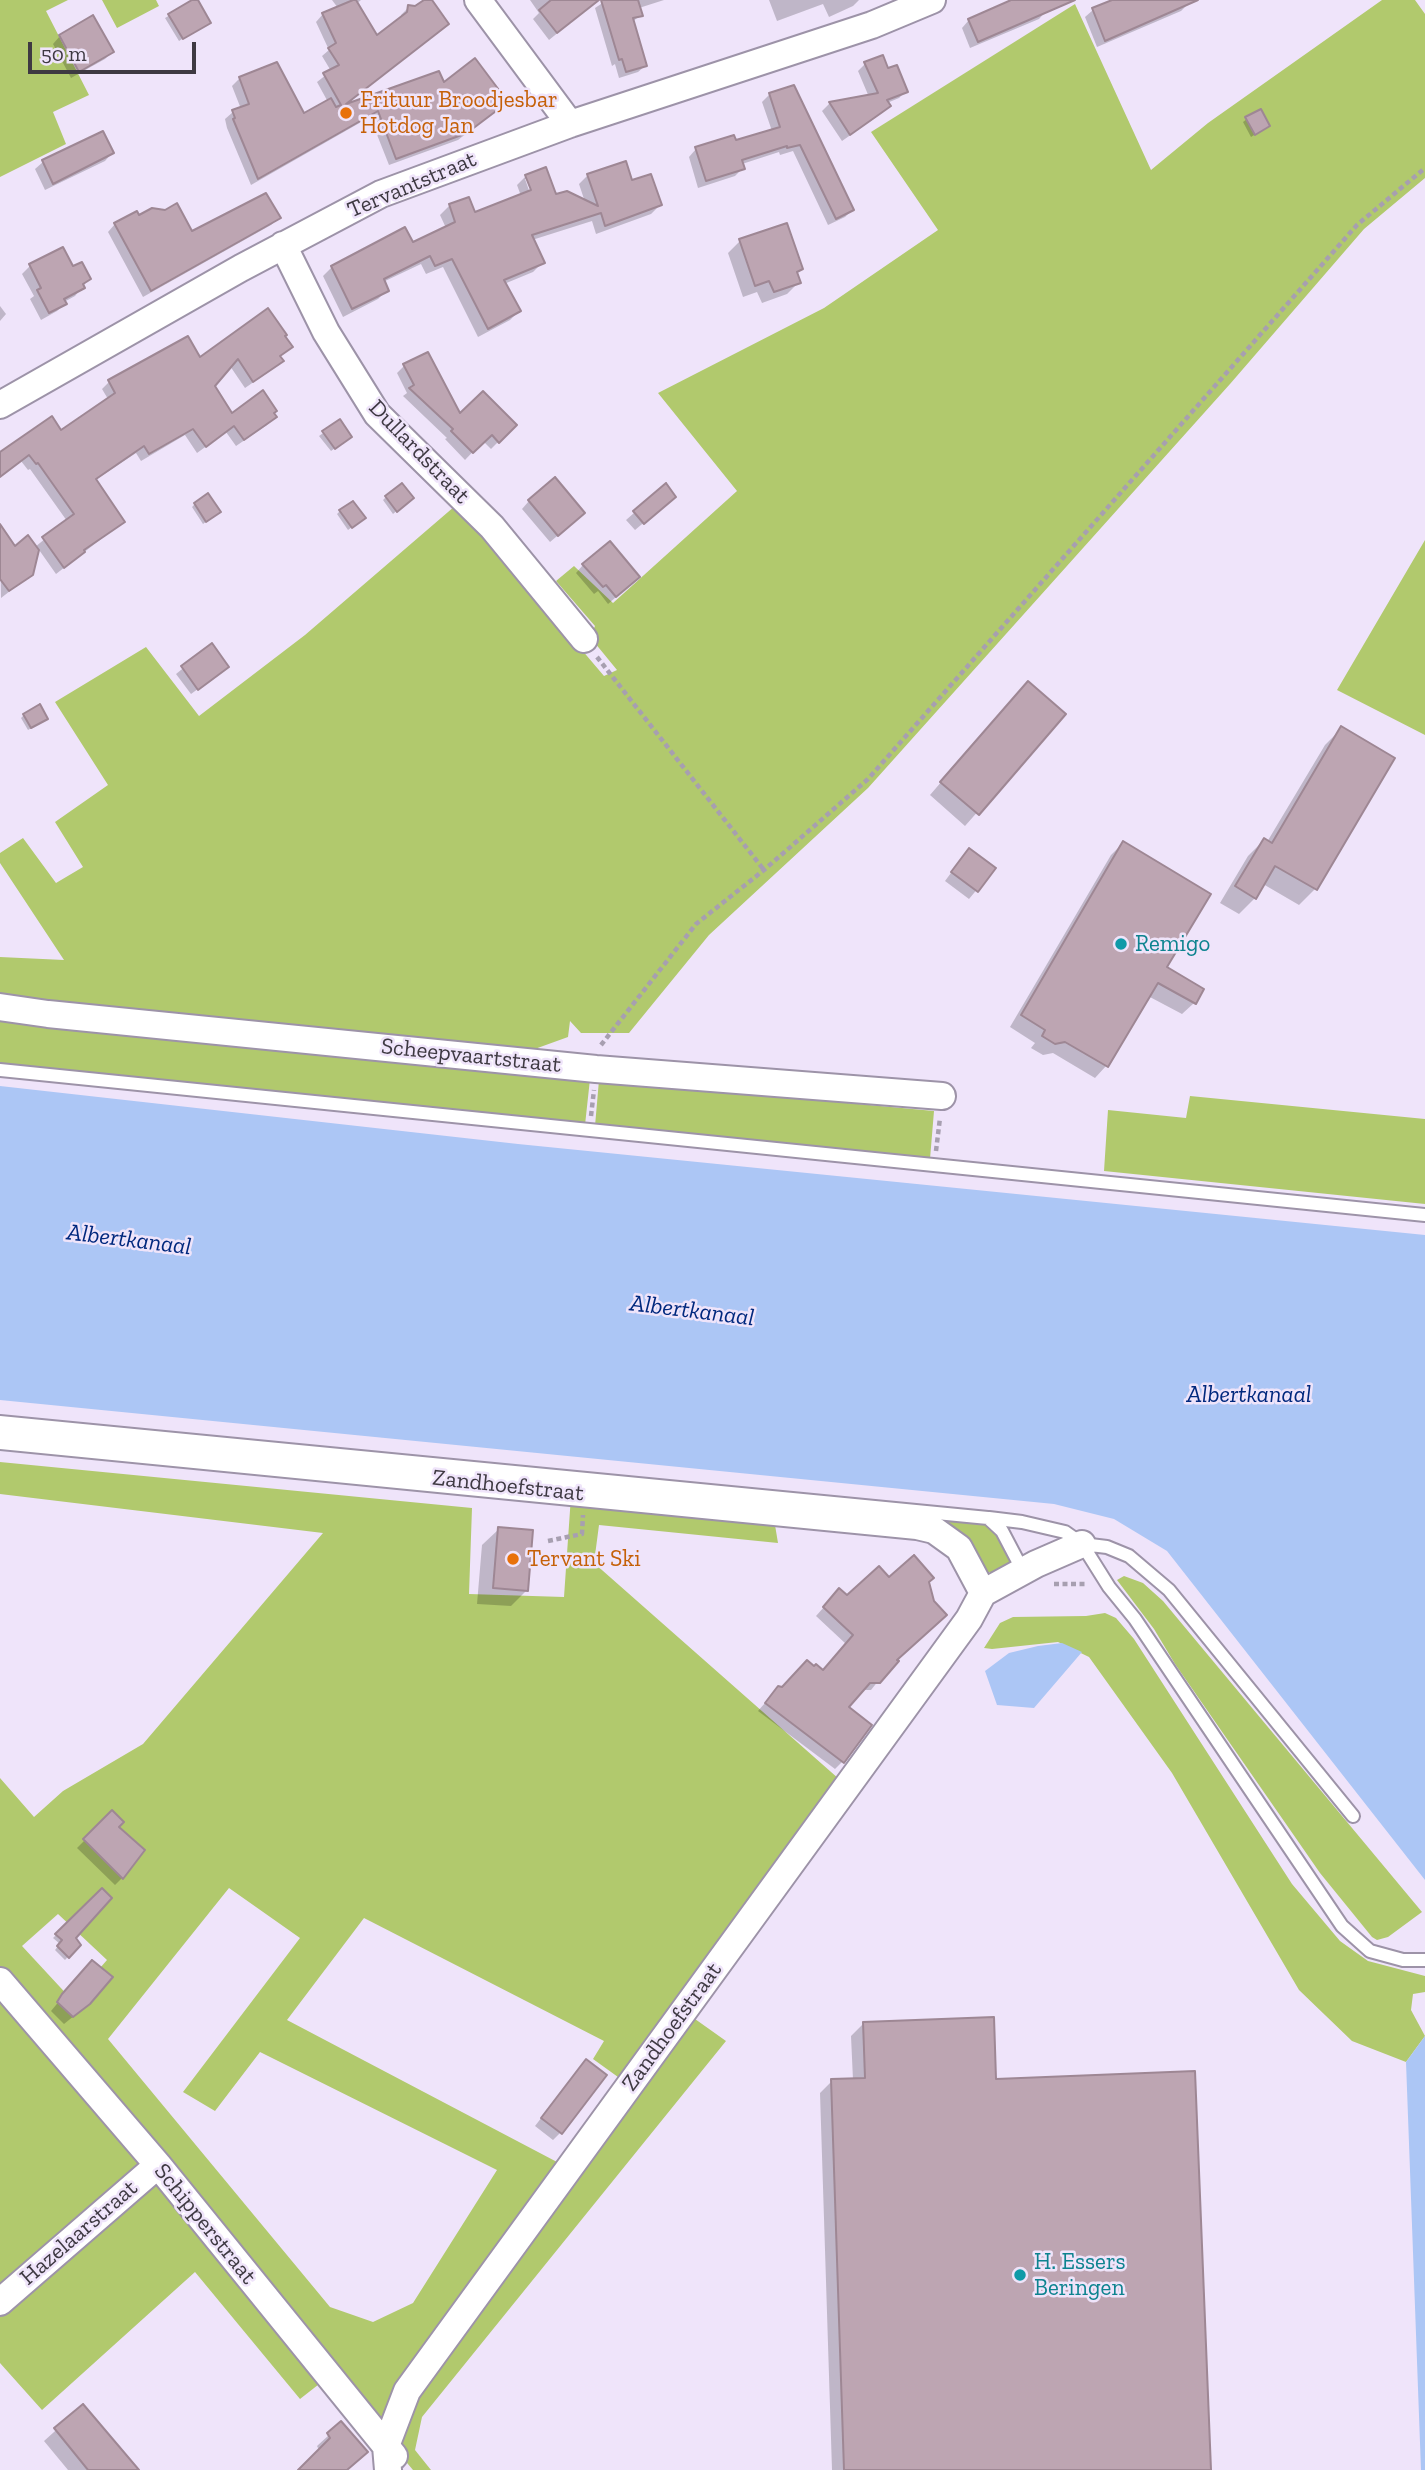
<!DOCTYPE html>
<style>
body{margin:0}
#map{position:relative;width:1425px;height:2470px;overflow:hidden;background:#efe4fa;font-family:"Zilla Slab",serif}
canvas{display:block}
.scale{position:absolute;left:28px;top:42px;width:168px;height:32px;box-sizing:border-box;border:4px solid #3e3942;border-top:0;padding-left:9px;font-size:21px;line-height:24px;white-space:nowrap;color:#3e3942;-webkit-text-stroke:5px #efe4fa;paint-order:stroke}
</style>
<div id="map">
<canvas width="1425" height="2470"></canvas>
<div class="scale">50 m</div>
</div>
<script>
const context = document.querySelector('canvas').getContext('2d');
context.lineJoin = 'round';
function paint(path, color) {
  context.fillStyle = color;
  context.fill(path, 'evenodd');
}
function shape(rows) {
  const path = new Path2D();
  for (const r of rows) {
    path.moveTo(r[0], r[1]);
    for (let i = 2; i < r.length; i += 2) path.lineTo(r[i], r[i + 1]);
  }
  return path;
}
function stroke(path, color, width, dash) {
  context.strokeStyle = color;
  context.lineWidth = width;
  context.lineCap = dash ? 'butt' : 'round';
  context.setLineDash(dash || []);
  context.stroke(path);
}
function label(font, color, halo, rows, align = 'center') {
  context.font = font + ' "Zilla Slab",serif';
  context.lineWidth = 5;
  context.setLineDash([]);
  context.textBaseline = 'middle';
  context.strokeStyle = halo;
  context.fillStyle = color;
  for (const [text, x, y, turn = 0] of rows) {
    context.save();
    context.translate(x, y);
    context.rotate((+turn || 0) * Math.PI / 180);
    context.textAlign = isNaN(turn) ? turn : align;
    if (halo) context.strokeText(text, 0, 0);
    context.fillText(text, 0, 0);
    context.restore();
  }
}
const green = shape([
 [0,0,68,0,46,11,89,95,53,112,66,144,0,177],
 [102,0,156,0,159,6,117,28],
 [1382,0,1415,0,1425,14,1425,178,1364,229,1230,384,868,788,709,935,629,1033,581,1033,570,1021,568,1037,532,1050,412,1044,0,994,0,957,64,960,0,863,0,853,23,838,56,883,83,867,55,822,108,785,55,702,146,647,199,716,305,635,455,506,485,536,604,676,617,670,590,637,595,626,556,581,574,566,613,603,737,491,658,393,824,308,938,230,871,132,1075,4,1151,170,1208,123],
 [1425,540,1425,735,1337,690],
 [0,1019,590,1079,585,1125,0,1065],
 [599,1080,934,1111,930,1159,595,1126],
 [1190,1096,1425,1119,1425,1204,1104,1171,1108,1110,1186,1118],
 [0,1462,472,1508,469,1594,564,1597,571,1496,774,1519,778,1543,599,1525,594,1563,839,1779,618,2077,593,2059,604,2041,364,1918,287,2020,557,2162,580,2177,695,2019,726,2041,422,2417,415,2450,431,2470,413,2470,332,2374,300,2399,195,2272,42,2410,0,2363,0,1778,34,1817,63,1791,143,1744,323,1533,0,1494],
 [229,1888,300,1938,183,2092,215,2111,260,2052,497,2170,413,2303,373,2322,330,2307,108,2039],
 [58,1914,107,1960,72,2000,22,1946],
 [945,1519,987,1525,997,1533,1013,1562,994,1572,986,1572,945,1523],
 [1124,1576,1143,1583,1163,1601,1422,1912,1388,1937,1377,1940,1372,1937,1320,1873,1175,1664,1154,1629,1117,1580],
 [1105,1613,1116,1618,1134,1639,1292,1884,1340,1941,1368,1961,1425,1976,1425,1992,1413,1994,1411,2010,1425,2036,1406,2062,1352,2041,1299,1990,1172,1773,1089,1657,1058,1642,992,1649,984,1648,1000,1623,1013,1617,1086,1616]
]);
const water = shape([
 [0,1086,518,1144,1425,1235,1425,1880,1167,1551,1114,1519,1054,1504,0,1400],
 [1062,1643,1082,1652,1034,1708,997,1705,985,1671,1009,1653,1038,1646],
 [1425,2036,1425,2470,1421,2470,1406,2062]
]);
const shadow = shape([
 [196,0,208,23,179,41,165,18],
 [332,0,361,0,356,4,376,37,401,19,401,15,409,7,416,8,427,0,447,24,343,106,443,85,498,109,458,140,389,165,370,117,251,185,227,128,225,119,233,112,241,109,232,86,240,78,304,115,328,102,317,82,331,71,322,56,329,50,316,22,323,14,338,8],
 [530,0,598,0,549,40,533,19,539,13],
 [607,0,664,0,639,8,641,15,632,22,645,66,638,72,619,78,615,64,612,66,595,8],
 [769,0,859,0,853,6,829,17,823,4,777,21],
 [1016,0,1042,0,1046,11,1039,19,970,48,962,28,969,20],
 [1116,0,1196,0,1188,4,1181,11,1097,47,1085,17,1093,10],
 [60,36,112,52,105,59,71,78,53,44],
 [865,64,887,70,906,91,899,98,887,103,889,106,882,113,842,141,822,111,829,104,869,97,858,71],
 [770,94,852,210,845,217,828,225,793,151,780,155,779,152,742,164,743,168,735,176,698,188,689,157,696,149,735,143,772,131,762,102],
 [1247,119,1268,126,1251,137,1243,122],
 [112,153,105,161,45,190,35,169,43,162],
 [588,175,631,182,660,205,651,214,596,234,592,221,532,240,542,263,533,272,504,284,519,311,510,320,478,337,443,267,426,274,421,264,383,282,387,290,378,299,343,317,323,276,332,267,412,245,446,228,440,215,449,206,468,199,474,215,521,196,517,185,526,176,554,196,585,202,579,184],
 [525,179,529,179,535,198,532,199],
 [138,217,191,233,279,218,271,225,143,297,108,232,115,224],
 [740,241,801,269,796,274,799,282,787,294,762,303,757,292,743,297,728,253],
 [30,266,72,269,89,279,75,296,64,302,65,304,57,311,41,320,30,299,34,296,22,274],
 [0,306,6,314,0,321],
 [283,336,290,347,279,357,281,361,274,368,245,388,230,366,213,385,231,416,272,413,275,417,267,425,236,446,226,432,197,453,185,435,141,461,136,453,94,481,123,522,56,574,37,547,32,574,1,598,0,527,14,548,35,547,67,521,30,469,28,470,21,461,0,477,0,454,61,432,108,399,102,389,109,382],
 [404,366,459,416,515,425,491,449,483,441,465,460,445,439,447,438,403,396,407,393,397,373],
 [339,422,346,440,331,451,319,436],
 [665,486,666,504,635,530,626,520],
 [386,497,408,501,393,514,383,500],
 [529,501,575,521,550,542,522,509],
 [195,504,215,515,203,524,192,507],
 [340,511,360,521,348,530,337,514],
 [583,565,630,585,608,604,598,591,594,594,576,573],
 [212,645,221,672,191,694,176,674],
 [1016,695,1064,714,965,826,930,795],
 [24,715,43,722,28,730,21,718],
 [1342,728,1393,758,1315,889,1299,905,1263,884,1255,898,1239,914,1220,903,1248,856,1264,840,1267,842,1325,745],
 [1123,843,1165,968,1194,1003,1182,1014,1148,996,1106,1066,1095,1078,1053,1053,1043,1055,1031,1048,1035,1043,1010,1027,1111,855],
 [962,858,994,869,969,899,945,881],
 [499,1529,527,1590,511,1606,477,1604,482,1545],
 [889,1580,927,1583,895,1660,871,1690,862,1690,846,1708,843,1761,835,1769,758,1711,771,1696,782,1689,822,1672,846,1644,816,1616,832,1598,847,1597],
 [112,1813,116,1827,122,1878,115,1885,77,1848],
 [102,1890,74,1938,79,1945,65,1960,55,1950,60,1944,53,1938],
 [85,1970,80,2011,64,2024,51,2011],
 [863,2024,995,2081,1209,2470,832,2470,820,2093,832,2081,853,2080,851,2036],
 [579,2069,560,2133,553,2140,535,2126],
 [83,2406,136,2470,68,2470,44,2441],
 [329,2435,346,2470,297,2470,319,2450,317,2446]
]);
const building = shape([
 [192,0,198,0,211,23,183,39,168,14,192,0],
 [353,0,356,0,377,35,407,12,408,5,415,6,424,0,432,0,449,24,346,104,439,71,444,82,475,58,508,102,467,133,396,159,378,111,258,179,233,119,235,118,232,110,249,104,239,77,277,62,304,113,331,98,336,107,341,105,323,73,339,65,328,48,336,43,322,13,353,0],
 [551,0,599,0,557,33,539,10,551,0],
 [601,0,638,0,643,16,633,18,647,66,626,72,622,59,619,60,601,0],
 [1011,0,1075,0,978,42,968,19,1011,0],
 [1112,0,1198,0,1105,41,1092,8,1112,0],
 [93,15,114,52,79,72,59,35,93,15],
 [883,55,888,68,897,65,908,92,887,100,891,106,850,135,829,102,878,93,864,62,883,55],
 [794,85,854,210,836,219,800,145,787,148,787,146,742,160,745,169,706,181,695,147,734,135,736,140,780,127,769,93,794,85],
 [1261,109,1270,126,1255,135,1245,117,1261,109],
 [103,131,114,153,53,184,42,160,103,131],
 [626,161,632,180,651,174,662,205,605,226,601,213,532,235,545,263,504,280,521,311,488,329,452,259,435,266,430,256,384,279,389,291,352,309,331,266,405,227,413,242,455,222,449,204,469,197,475,212,531,190,525,175,546,167,556,194,567,191,598,206,587,174,626,161],
 [266,193,281,218,151,291,114,223,137,211,139,215,152,208,165,210,177,203,192,231,266,193],
 [787,223,803,269,797,272,801,283,774,292,769,281,755,286,739,239,787,223],
 [63,247,73,266,82,262,91,279,83,284,85,288,64,299,67,304,49,313,37,290,41,288,29,264,63,247],
 [268,308,287,335,285,336,293,347,280,356,284,361,253,382,238,359,215,386,232,413,263,390,277,411,274,413,277,417,244,440,234,426,206,447,193,429,149,454,144,446,96,479,125,522,84,550,85,552,64,568,42,537,74,514,38,463,36,464,29,455,0,477,0,452,52,416,61,430,115,393,108,380,188,336,200,357,268,308],
 [428,352,460,413,483,391,517,425,499,443,492,435,473,453,451,431,453,429,409,388,414,385,403,364,428,352],
 [340,419,352,437,335,449,322,431,340,419],
 [555,477,585,513,558,536,528,500,555,477],
 [402,483,414,498,397,512,385,496,402,483],
 [666,483,676,497,644,524,633,511,666,483],
 [208,493,221,512,206,522,194,503,208,493],
 [353,501,366,518,352,528,339,510,353,501],
 [0,524,15,546,28,535,39,550,33,575,9,591,0,579,0,524],
 [610,541,640,577,616,597,606,585,603,587,582,564,610,541],
 [212,643,229,667,198,690,181,666,212,643],
 [1028,681,1066,714,979,815,940,782,1028,681],
 [40,704,48,719,31,728,23,714,40,704],
 [1341,726,1395,758,1317,890,1275,866,1256,899,1235,886,1264,838,1272,843,1341,726],
 [1123,841,1211,894,1167,967,1204,989,1196,1004,1158,983,1108,1067,1065,1042,1055,1044,1042,1036,1045,1030,1021,1015,1123,841],
 [969,848,996,868,978,892,951,872,969,848],
 [498,1527,533,1530,528,1591,493,1588,498,1527],
 [914,1555,934,1578,929,1582,934,1601,947,1615,897,1660,899,1661,880,1683,870,1683,849,1707,872,1725,844,1763,765,1703,778,1686,782,1687,807,1660,814,1666,816,1664,823,1670,853,1635,823,1607,839,1588,847,1595,879,1566,889,1577,914,1555],
 [112,1810,124,1822,119,1827,145,1850,123,1879,83,1839,112,1810],
 [102,1888,112,1898,76,1938,81,1945,69,1958,57,1946,62,1940,55,1934,102,1888],
 [92,1960,113,1977,90,2004,73,2017,57,2002,62,1994,92,1960],
 [994,2017,996,2079,1195,2071,1211,2470,844,2470,831,2079,865,2078,863,2022,994,2017],
 [586,2059,607,2075,562,2134,541,2118,586,2059],
 [83,2404,139,2470,88,2470,54,2428,83,2404],
 [341,2421,368,2452,347,2470,298,2470,330,2438,327,2433,341,2421]
]);
const path = shape([
 [597,657,764,870],
 [601,1045,696,924,764,870,868,779,1357,225,1425,168],
 [591,1116,594,1090],
 [936,1151,940,1118],
 [548,1541,582,1534,583,1515],
 [1054,1584,1087,1584]
]);
const service = shape([
 [0,1070,1425,1215],
 [0,1422,988,1518,1002,1531,1023,1571],
 [989,1518,1022,1522,1065,1532,1082,1544,1109,1587,1135,1619,1342,1926,1370,1951,1403,1960,1425,1960],
 [1082,1544,1107,1547,1129,1556,1169,1590,1353,1816]
]);
const minor = shape([
 [478,0,570,124],
 [283,245,326,332,377,414,492,527,584,639],
 [0,405,241,268,381,194,570,124,872,25,932,0],
 [0,1007,48,1014,596,1069,942,1096],
 [0,1436,917,1526,934,1530,959,1548,983,1593],
 [0,1981,158,2165,394,2456],
 [0,2302,158,2165],
 [388,2470,386,2446,407,2391,969,1619,983,1593,1036,1564,1082,1544]
]);
const markers = [
 [346,113,7,"#e8710a"],
 [1121,944,7,"#0f9aa8"],
 [513,1559,7,"#e8710a"],
 [1020,2275,7,"#0f9aa8"]
];
const foodNames = [
 ["Frituur Broodjesbar",360,100],
 ["Hotdog Jan",360,126],
 ["Tervant Ski",527,1559]
];
const streetNames = [
 ["Tervantstraat",412,185,-23],
 ["Dullardstraat",419,452,46],
 ["Scheepvaartstraat",471,1056,6],
 ["Zandhoefstraat",508,1486,6],
 ["Zandhoefstraat",672,2027,-54],
 ["Schipperstraat",205,2224,51],
 ["Hazelaarstraat",79,2233,-41]
];
const cultureNames = [
 ["Remigo",1135,944],
 ["H. Essers",1034,2262],
 ["Beringen",1034,2288]
];
const waterNames = [
 ["Albertkanaal",129,1240,7],
 ["Albertkanaal",692,1311,7],
 ["Albertkanaal",1249,1395]
];
paint(green, '#b1c96d');
paint(water, '#acc6f5');
paint(shadow, '#0003');
paint(building, '#bda5b2');
stroke(building, '#9e8794', 2);
stroke(service, '#9d93a8', 16);
stroke(minor, '#9d93a8', 30);
stroke(path, '#a79fb0', 4.5, [5, 3.5]);
stroke(service, '#fff', 12);
stroke(minor, '#fff', 26);
for (const [x, y, r, color] of markers) {
  const dot = new Path2D();
  dot.arc(x, y, r, 0, 2 * Math.PI);
  context.fillStyle = color;
  context.fill(dot);
  stroke(dot, '#efe4fa', 2.5);
}
label('23px', '#c56008', '#efe4fa', foodNames, 'left');
label('23px', '#3e3942', '#efe4fa', streetNames);
label('23px', '#0d838f', '#efe4fa', cultureNames, 'left');
label('italic 24px', '#00287e', '#efe4fa', waterNames);
</script>
